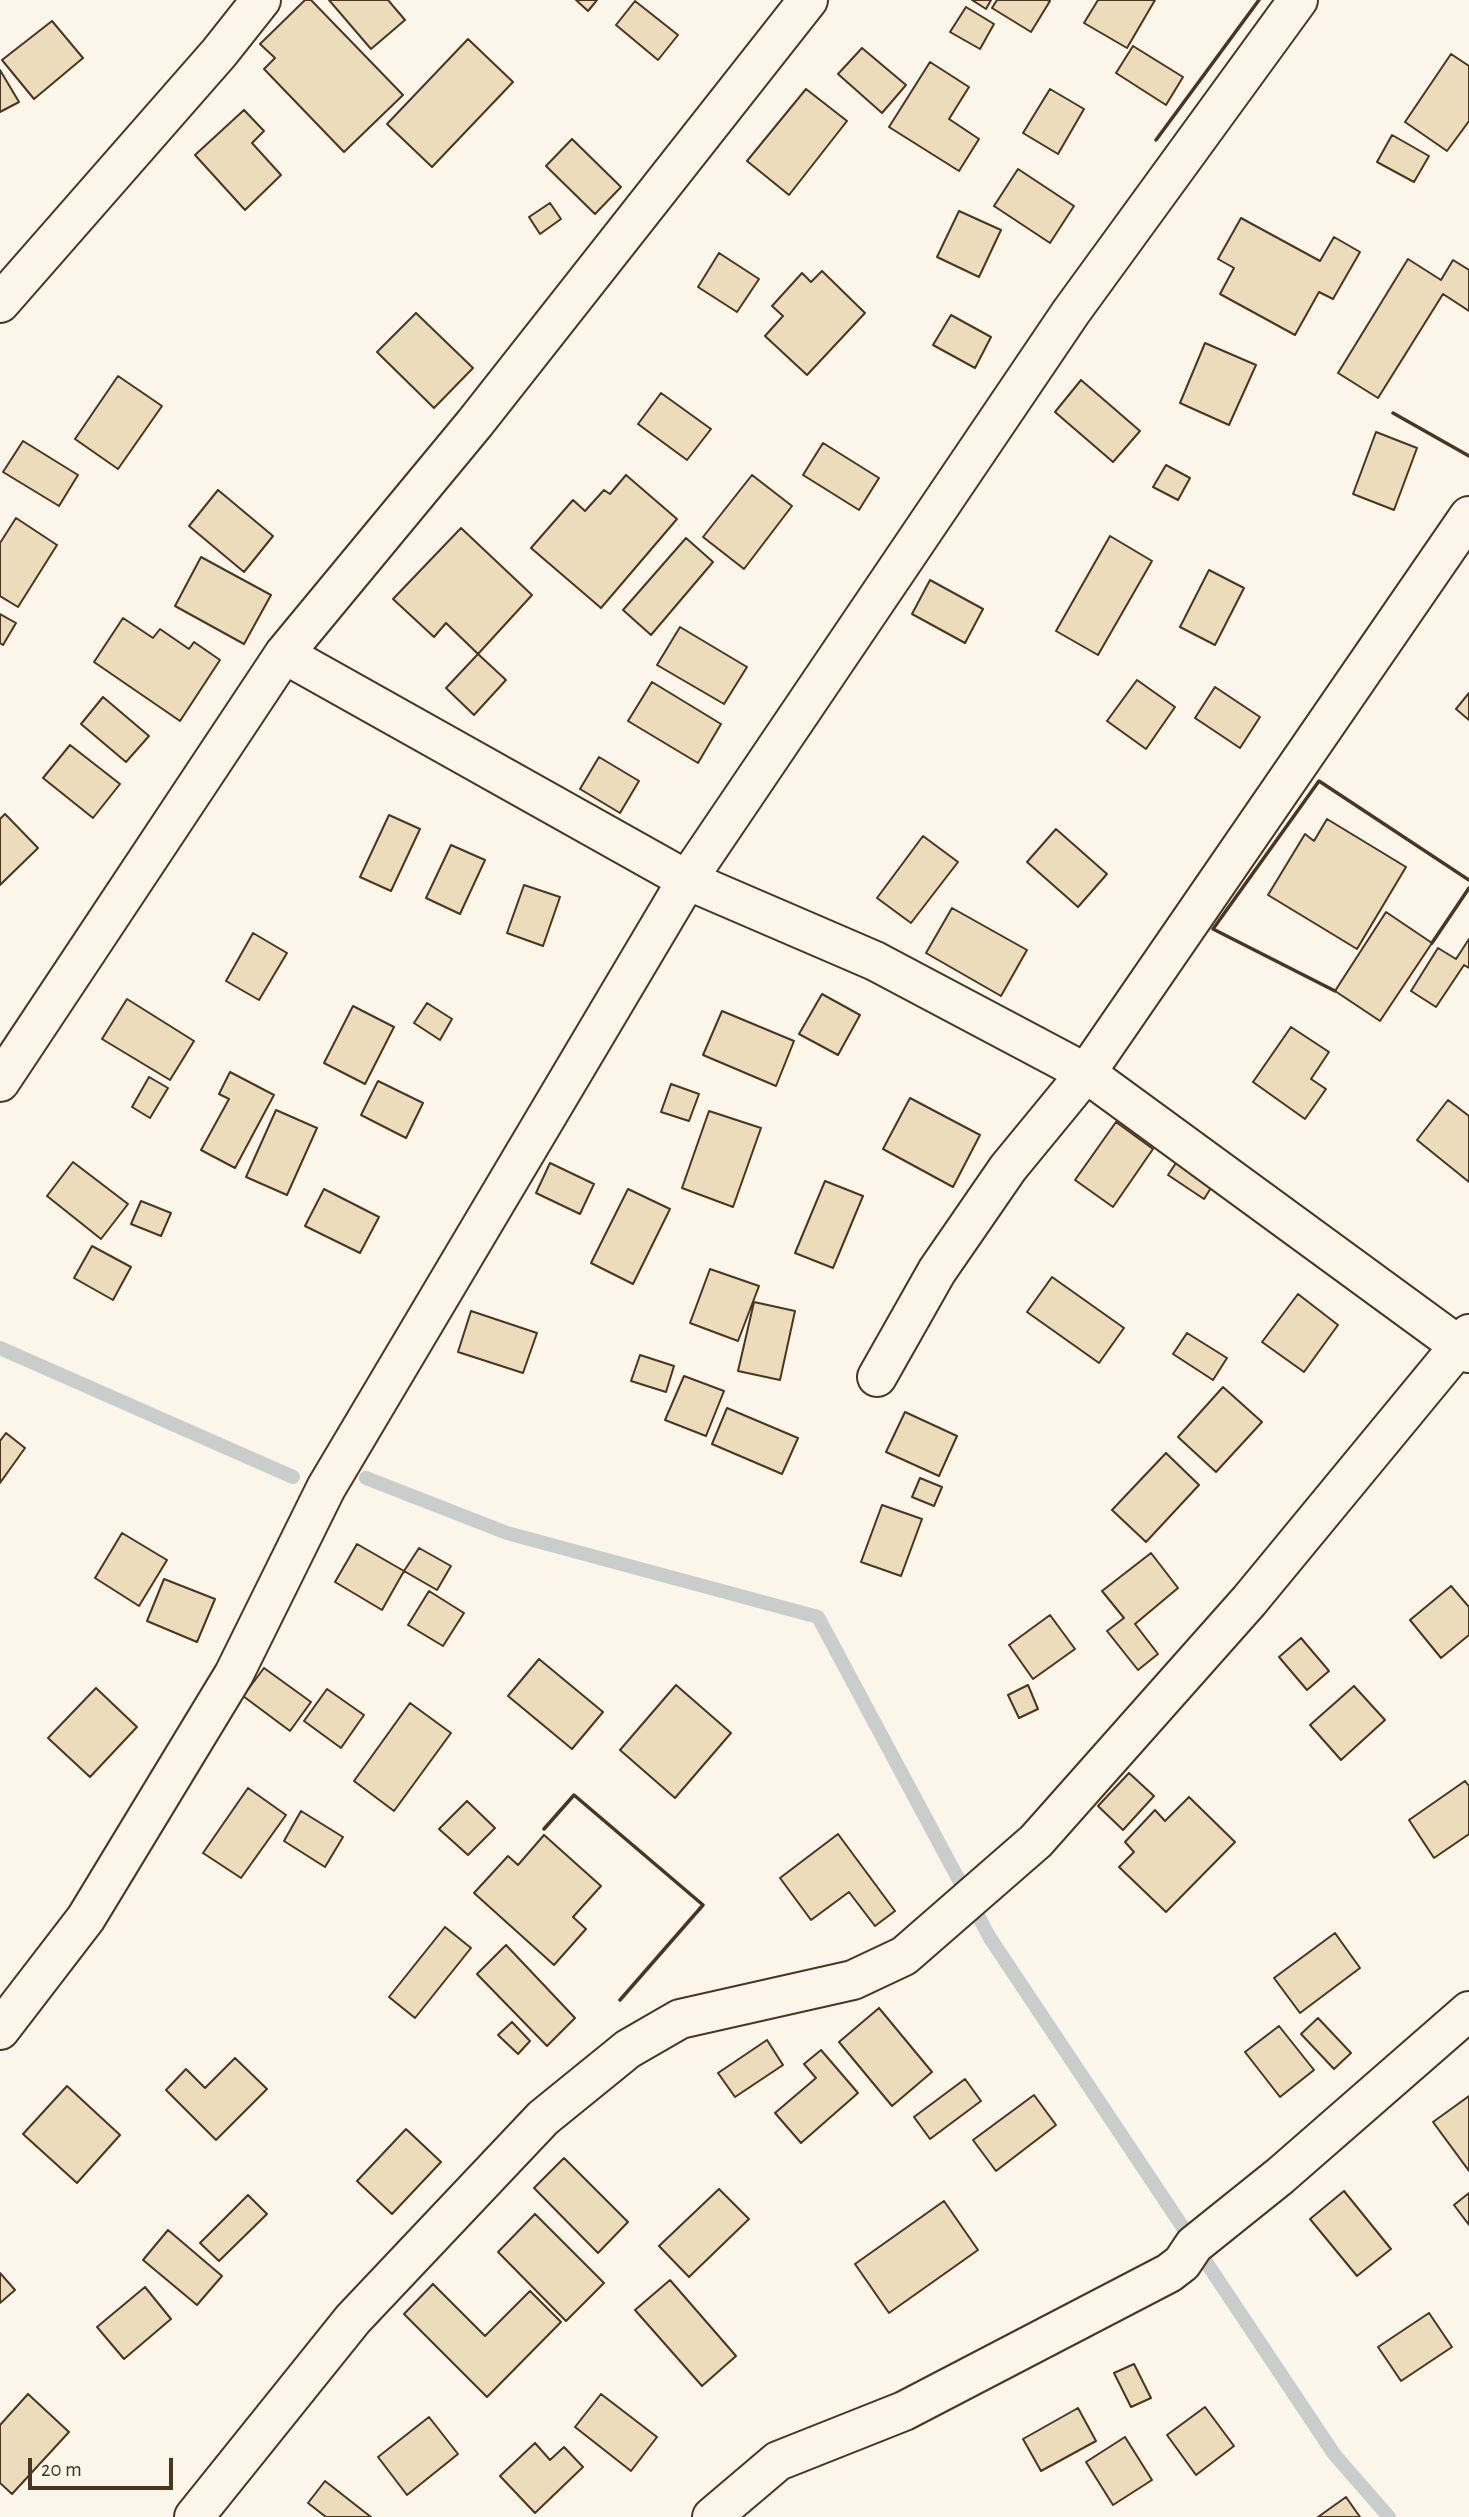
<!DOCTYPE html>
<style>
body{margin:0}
#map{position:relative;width:1469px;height:2517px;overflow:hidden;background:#fbf6e9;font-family:"Alegreya Sans",sans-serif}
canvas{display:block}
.scale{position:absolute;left:28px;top:2458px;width:145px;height:32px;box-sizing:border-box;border:4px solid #4a3520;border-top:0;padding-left:9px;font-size:21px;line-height:24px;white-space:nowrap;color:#4a3520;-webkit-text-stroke:5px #fbf6e9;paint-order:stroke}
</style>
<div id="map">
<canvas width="1469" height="2517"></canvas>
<div class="scale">20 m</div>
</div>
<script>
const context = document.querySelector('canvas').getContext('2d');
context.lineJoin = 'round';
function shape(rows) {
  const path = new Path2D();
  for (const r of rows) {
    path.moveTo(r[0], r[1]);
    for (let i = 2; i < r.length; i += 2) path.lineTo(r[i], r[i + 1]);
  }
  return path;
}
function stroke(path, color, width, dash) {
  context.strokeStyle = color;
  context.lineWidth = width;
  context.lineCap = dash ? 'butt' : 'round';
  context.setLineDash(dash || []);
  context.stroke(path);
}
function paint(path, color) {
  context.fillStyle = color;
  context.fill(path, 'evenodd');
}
const stream = shape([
 [0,1348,293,1477],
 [366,1478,507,1533,818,1617,990,1938,1334,2454,1389,2517]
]);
const building = shape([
 [305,0,311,0,403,95,344,152,264,69,275,58,260,44,305,0],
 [329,0,388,0,405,20,371,49,329,0],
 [576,0,597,0,588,11,576,0],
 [972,0,991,0,986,9,972,0],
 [997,0,1047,0,1050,1,1031,32,992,8,997,0],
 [1098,0,1155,0,1127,48,1084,23,1098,0],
 [635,1,678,35,658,60,616,25,635,1],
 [966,7,994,24,980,49,950,32,966,7],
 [52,21,83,58,34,99,2,60,52,21],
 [468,39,513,82,432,167,387,124,468,39],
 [1133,46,1183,77,1166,105,1116,73,1133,46],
 [862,48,906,85,882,113,838,74,862,48],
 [1451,54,1469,66,1469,121,1447,151,1405,122,1451,54],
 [930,62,969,87,949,119,979,139,959,171,889,127,930,62],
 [0,70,19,102,0,112,0,70],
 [806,89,847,121,789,195,747,161,806,89],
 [1050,89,1084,109,1058,154,1023,133,1050,89],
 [244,110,264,131,252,143,281,175,245,210,195,155,244,110],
 [1392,135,1429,156,1414,182,1377,162,1392,135],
 [572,139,621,187,595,214,546,166,572,139],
 [1018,169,1074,206,1050,243,994,206,1018,169],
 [550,203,561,219,540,234,529,217,550,203],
 [959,211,1001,230,979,277,937,257,959,211],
 [1241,218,1320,261,1334,237,1360,252,1333,299,1319,292,1295,335,1220,294,1234,268,1218,259,1241,218],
 [719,253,759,279,737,312,698,287,719,253],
 [1408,259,1441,280,1453,260,1469,270,1469,311,1443,294,1378,398,1338,373,1408,259],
 [822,271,865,313,807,375,765,336,783,316,772,306,802,273,811,282,822,271],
 [416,313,473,368,434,408,377,352,416,313],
 [951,315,991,337,975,368,933,345,951,315],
 [1205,343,1256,365,1229,425,1180,403,1205,343],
 [118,376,162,406,118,469,75,439,118,376],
 [1081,380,1140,431,1113,462,1055,412,1081,380],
 [661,393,711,429,687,460,638,424,661,393],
 [1376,432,1417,448,1394,510,1353,494,1376,432],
 [23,441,78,475,59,506,3,472,23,441],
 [823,443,879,478,859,510,803,475,823,443],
 [1166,465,1190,478,1178,500,1153,487,1166,465],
 [626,475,677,519,601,608,531,548,573,500,585,511,604,490,610,494,626,475],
 [752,475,792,506,744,569,703,537,752,475],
 [218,490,273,536,244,572,189,526,218,490],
 [16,518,57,545,18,607,0,596,0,543,16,518],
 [461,528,532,595,478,654,446,623,434,637,393,599,461,528],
 [1110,536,1152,561,1098,655,1056,631,1110,536],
 [686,538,713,562,651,635,623,610,686,538],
 [201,557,271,595,244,644,175,606,201,557],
 [1209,570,1244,588,1215,645,1180,627,1209,570],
 [930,580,983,609,965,643,912,614,930,580],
 [0,614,16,623,3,645,0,643,0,614],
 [123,618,153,638,160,629,189,649,194,642,220,660,180,721,94,662,123,618],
 [680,627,747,667,724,704,657,665,680,627],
 [478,654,506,680,474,715,446,688,478,654],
 [1137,680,1175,707,1146,749,1107,721,1137,680],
 [652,682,721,724,698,763,628,721,652,682],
 [1215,687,1260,717,1240,748,1195,718,1215,687],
 [1469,693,1469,720,1456,709,1469,693],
 [103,697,149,736,126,762,81,724,103,697],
 [70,745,120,784,93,818,43,778,70,745],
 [599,757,639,781,620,813,580,789,599,757],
 [5,814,38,848,0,885,0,819,5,814],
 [389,815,420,829,391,891,360,877,389,815],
 [1327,819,1406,867,1357,949,1268,895,1305,834,1314,841,1327,819],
 [1056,829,1107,874,1078,907,1027,862,1056,829],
 [923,836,958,862,911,923,877,898,923,836],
 [451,845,485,860,460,914,426,898,451,845],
 [524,885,560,897,543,946,507,933,524,885],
 [952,908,1027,950,1001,996,926,953,952,908],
 [1386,912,1432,943,1380,1021,1335,991,1386,912],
 [253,933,287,953,259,1000,226,981,253,933],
 [1469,939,1469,968,1464,965,1436,1007,1411,991,1438,948,1456,959,1469,939],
 [822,994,860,1015,838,1055,799,1034,822,994],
 [127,999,194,1041,170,1080,102,1039,127,999],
 [427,1003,452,1019,440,1040,414,1023,427,1003],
 [353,1006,394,1027,365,1084,324,1063,353,1006],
 [722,1011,794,1041,776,1086,703,1055,722,1011],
 [1291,1027,1329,1052,1311,1079,1326,1089,1305,1119,1253,1082,1291,1027],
 [230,1072,274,1095,235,1168,201,1150,229,1099,219,1094,230,1072],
 [149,1077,168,1088,150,1118,132,1107,149,1077],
 [378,1081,423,1103,406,1138,361,1115,378,1081],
 [671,1084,699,1094,689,1121,661,1112,671,1084],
 [910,1098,980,1135,953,1187,883,1149,910,1098],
 [1448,1100,1469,1116,1469,1182,1417,1140,1448,1100],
 [276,1110,317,1128,287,1195,246,1177,276,1110],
 [709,1111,761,1128,733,1207,682,1188,709,1111],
 [1116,1122,1153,1149,1113,1207,1075,1180,1116,1122],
 [1180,1157,1216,1180,1204,1199,1168,1175,1180,1157],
 [73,1162,128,1204,101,1239,47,1196,73,1162],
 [550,1163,594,1184,580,1214,536,1193,550,1163],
 [825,1181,863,1196,833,1268,795,1253,825,1181],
 [324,1189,379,1217,360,1253,305,1226,324,1189],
 [628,1189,670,1209,633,1284,591,1263,628,1189],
 [141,1201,171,1213,161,1236,131,1224,141,1201],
 [92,1246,131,1267,113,1300,74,1278,92,1246],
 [710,1269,759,1286,738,1341,690,1323,710,1269],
 [1052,1277,1124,1328,1099,1363,1027,1312,1052,1277],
 [1298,1294,1338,1325,1304,1372,1262,1342,1298,1294],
 [754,1302,795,1311,780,1380,738,1371,754,1302],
 [471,1311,537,1333,523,1373,458,1352,471,1311],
 [1187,1333,1227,1358,1213,1380,1173,1354,1187,1333],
 [640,1355,674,1366,666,1392,631,1381,640,1355],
 [684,1376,724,1391,706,1436,665,1420,684,1376],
 [1223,1387,1262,1422,1216,1472,1178,1437,1223,1387],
 [727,1408,798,1438,782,1474,712,1444,727,1408],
 [905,1412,957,1436,939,1476,886,1452,905,1412],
 [6,1433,25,1448,0,1483,0,1441,6,1433],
 [1166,1453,1199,1485,1146,1542,1112,1510,1166,1453],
 [920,1478,942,1487,934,1506,912,1497,920,1478],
 [882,1505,922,1519,901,1576,861,1562,882,1505],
 [122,1533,167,1560,139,1606,95,1578,122,1533],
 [357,1544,404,1571,382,1610,335,1582,357,1544],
 [419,1548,451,1566,437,1590,404,1571,419,1548],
 [1151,1553,1178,1588,1135,1624,1158,1654,1138,1670,1107,1631,1124,1618,1102,1591,1151,1553],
 [164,1579,215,1599,197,1642,147,1621,164,1579],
 [1451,1586,1469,1607,1469,1635,1441,1658,1410,1620,1451,1586],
 [429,1591,464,1613,443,1646,408,1625,429,1591],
 [1050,1615,1075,1649,1033,1679,1009,1645,1050,1615],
 [1301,1638,1329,1671,1307,1690,1279,1657,1301,1638],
 [539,1659,603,1712,572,1749,508,1696,539,1659],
 [264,1668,311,1702,290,1731,243,1696,264,1668],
 [676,1685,731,1733,675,1798,620,1750,676,1685],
 [1028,1685,1038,1709,1019,1718,1008,1695,1028,1685],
 [1354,1686,1385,1720,1341,1760,1310,1725,1354,1686],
 [96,1688,137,1727,90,1777,48,1738,96,1688],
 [327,1689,364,1715,341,1748,304,1721,327,1689],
 [410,1703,451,1733,394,1811,354,1781,410,1703],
 [1129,1773,1154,1796,1123,1830,1098,1806,1129,1773],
 [1465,1781,1469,1786,1469,1834,1434,1858,1409,1820,1465,1781],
 [248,1788,286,1815,241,1878,203,1853,248,1788],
 [1189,1797,1235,1842,1166,1912,1119,1867,1134,1852,1125,1842,1155,1810,1165,1821,1189,1797],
 [467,1801,495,1828,468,1855,439,1829,467,1801],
 [301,1811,343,1837,325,1867,284,1841,301,1811],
 [838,1834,895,1911,875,1926,849,1892,811,1920,780,1878,838,1834],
 [544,1835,601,1886,573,1917,586,1929,554,1965,474,1893,508,1856,518,1865,544,1835],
 [445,1927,471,1948,415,2018,389,1997,445,1927],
 [1335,1933,1360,1968,1300,2013,1274,1978,1335,1933],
 [506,1945,575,2018,547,2046,477,1974,506,1945],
 [879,2008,932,2072,892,2106,839,2042,879,2008],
 [1318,2018,1351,2053,1334,2069,1301,2034,1318,2018],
 [512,2022,530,2041,518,2054,498,2035,512,2022],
 [1279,2026,1314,2070,1280,2097,1245,2052,1279,2026],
 [767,2040,783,2065,735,2097,718,2073,767,2040],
 [821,2050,858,2093,801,2143,775,2113,816,2078,804,2064,821,2050],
 [235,2058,267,2089,216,2140,166,2090,186,2069,205,2088,235,2058],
 [965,2079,981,2101,930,2139,914,2117,965,2079],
 [67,2086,120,2135,77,2183,23,2134,67,2086],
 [1034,2095,1056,2125,996,2171,973,2140,1034,2095],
 [1469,2096,1469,2171,1433,2122,1469,2096],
 [406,2129,441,2162,392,2214,357,2181,406,2129],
 [564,2158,628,2222,598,2253,534,2188,564,2158],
 [719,2189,749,2219,689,2277,659,2246,719,2189],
 [1344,2191,1391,2249,1357,2276,1310,2219,1344,2191],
 [1469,2193,1469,2225,1454,2205,1469,2193],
 [248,2195,267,2214,219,2261,200,2243,248,2195],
 [944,2201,978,2250,889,2313,855,2264,944,2201],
 [535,2214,604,2283,566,2321,498,2252,535,2214],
 [168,2230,222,2276,197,2305,143,2260,168,2230],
 [0,2273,15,2290,0,2303,0,2273],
 [670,2280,736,2356,702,2386,635,2310,670,2280],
 [433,2284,485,2336,530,2291,561,2322,487,2397,404,2314,433,2284],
 [145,2287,171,2319,124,2359,97,2327,145,2287],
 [1429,2313,1452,2347,1401,2381,1378,2347,1429,2313],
 [1134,2364,1151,2398,1131,2407,1114,2373,1134,2364],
 [28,2394,69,2432,12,2494,0,2483,0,2425,28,2394],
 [601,2394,657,2437,631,2471,575,2427,601,2394],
 [1205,2407,1234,2446,1196,2475,1167,2435,1205,2407],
 [1078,2408,1096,2441,1041,2471,1023,2439,1078,2408],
 [429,2417,458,2454,407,2495,378,2457,429,2417],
 [1125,2437,1152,2480,1113,2505,1086,2462,1125,2437],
 [535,2443,550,2460,564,2447,583,2467,535,2513,500,2476,535,2443],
 [325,2481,371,2517,326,2517,308,2503,325,2481],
 [1346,2497,1360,2517,1318,2517,1346,2497]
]);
const minor = shape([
 [0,303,219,53,261,0],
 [284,654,687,880,875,961,1086,1073,1469,1353],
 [0,1082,284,654,475,423,808,0],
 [877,1377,937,1271,1008,1168,1086,1073,1469,516],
 [0,2030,86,1918,234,1674,326,1488,687,880,1071,312,1298,0],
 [194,2517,353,2319,543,2118,628,2049,680,2019,853,1980,904,1956,1036,1841,1249,1601,1469,1334],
 [712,2517,778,2461,904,2411,1169,2273,1182,2263,1194,2245,1280,2176,1469,2011]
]);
const wall = shape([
 [1156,140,1259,0],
 [1393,413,1469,456],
 [1432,943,1469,888],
 [1335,991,1213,929,1319,781,1469,880],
 [544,1829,574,1795,703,1905,620,2000]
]);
stroke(stream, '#c9cecd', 14);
paint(building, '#ecdcbc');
stroke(building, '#4a3520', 2);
stroke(minor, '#4a3520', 42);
stroke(minor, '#fbf6e9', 38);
stroke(wall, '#4a3520', 3.5);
</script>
